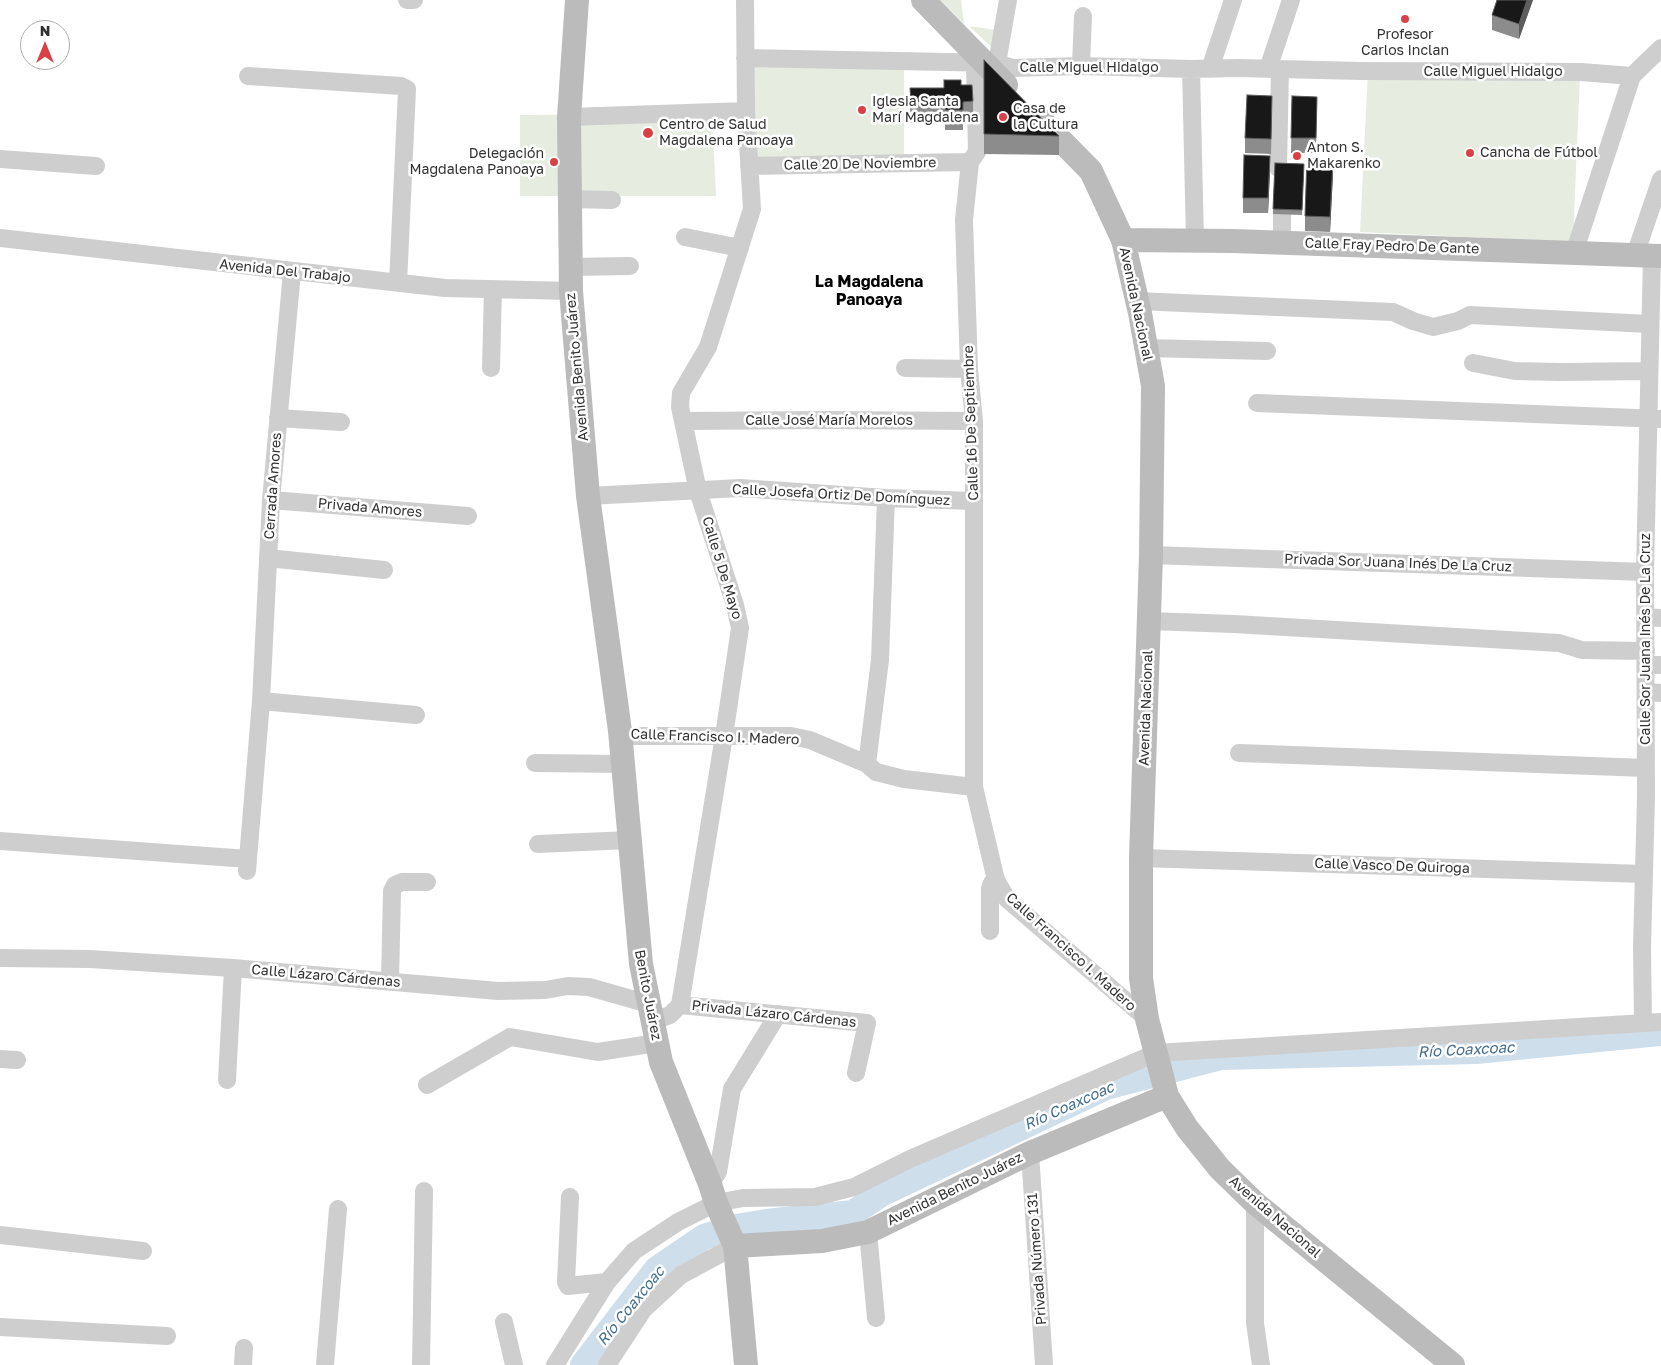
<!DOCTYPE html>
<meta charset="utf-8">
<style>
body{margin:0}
#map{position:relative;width:1661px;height:1365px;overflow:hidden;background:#fff;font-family:"Golos Text",sans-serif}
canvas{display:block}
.north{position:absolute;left:20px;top:20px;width:50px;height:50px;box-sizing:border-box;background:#fff;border:1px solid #adadad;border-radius:50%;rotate:0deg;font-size:14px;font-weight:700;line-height:20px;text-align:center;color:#313131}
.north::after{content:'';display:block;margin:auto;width:18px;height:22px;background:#da4144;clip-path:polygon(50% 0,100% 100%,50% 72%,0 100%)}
</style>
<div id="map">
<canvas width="1661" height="1365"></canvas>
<div class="north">N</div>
</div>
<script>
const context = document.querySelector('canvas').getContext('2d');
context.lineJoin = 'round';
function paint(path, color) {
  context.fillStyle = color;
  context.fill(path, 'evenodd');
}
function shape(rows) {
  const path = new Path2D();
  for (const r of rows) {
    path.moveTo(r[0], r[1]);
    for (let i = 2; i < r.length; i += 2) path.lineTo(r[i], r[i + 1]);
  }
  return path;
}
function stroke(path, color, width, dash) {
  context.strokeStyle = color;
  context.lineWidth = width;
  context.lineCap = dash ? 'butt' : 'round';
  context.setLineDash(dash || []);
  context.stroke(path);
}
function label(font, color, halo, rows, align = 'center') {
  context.font = font + ' "Golos Text",sans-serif';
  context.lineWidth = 5;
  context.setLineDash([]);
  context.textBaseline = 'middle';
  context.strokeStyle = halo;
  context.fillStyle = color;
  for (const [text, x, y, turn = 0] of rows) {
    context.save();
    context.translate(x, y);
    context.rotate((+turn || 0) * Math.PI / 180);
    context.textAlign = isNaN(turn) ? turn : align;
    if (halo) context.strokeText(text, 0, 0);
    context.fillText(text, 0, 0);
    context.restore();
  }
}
const green = shape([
 [939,0,961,0,964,24,951,11],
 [969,26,1003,31,999,54,987,43],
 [748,63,904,66,904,163,751,163],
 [1368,71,1580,75,1573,242,1360,232],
 [712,113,716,196,520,196,520,115]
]);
const river = shape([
 [583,1365,657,1269,704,1237,736,1227,766,1222,853,1213,881,1194,1106,1087,1221,1057,1476,1051,1661,1033]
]);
const street = shape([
 [407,0,414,0],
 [745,58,997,63,1013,68,1081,66,1191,69,1238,68,1361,71,1581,72,1632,76],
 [975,62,977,152,970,162,964,220,969,369,974,421,974,787,996,880,1007,899,1147,1019],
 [997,63,1008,0],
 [1081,66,1083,16],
 [1191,69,1195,240],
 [1210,69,1233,0],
 [1268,69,1291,0],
 [248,76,401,86,407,89,398,283],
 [569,117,746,111],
 [0,159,96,166],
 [749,166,970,162],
 [1278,168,1280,69],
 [570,199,612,200],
 [685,237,740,248],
 [0,238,445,288,571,291],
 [1282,243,1282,215],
 [1574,253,1632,76,1661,48],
 [1635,255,1661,179],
 [570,267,630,266],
 [1137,301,1393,312,1413,321,1433,327,1458,321,1470,315,1649,324],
 [1146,348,1267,351],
 [1473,363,1515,371,1559,372,1649,371],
 [491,368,493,289],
 [905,368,969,369],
 [1257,403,1661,419],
 [278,418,341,422],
 [684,421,827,420,974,421],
 [588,496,740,488,886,498,974,501],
 [271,500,468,516],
 [1151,555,1645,572],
 [268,558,384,570],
 [1646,617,1661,618],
 [1149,621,1234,624,1559,643,1582,650,1646,651],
 [1646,665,1661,665],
 [1646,692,1661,693],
 [261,701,416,715],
 [620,731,625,736,791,736,810,740,867,764,876,772,904,779,974,787],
 [1239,753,1646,768],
 [535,763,623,764],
 [867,764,880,660,886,498],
 [0,841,248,859],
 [538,844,629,840],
 [1141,858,1644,874],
 [247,871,261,701,271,500,292,272],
 [990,931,990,888,992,883,996,880],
 [0,958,90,959,233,968,498,991,545,990,568,986,589,987,649,1004],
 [390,981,392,891,395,885,402,882,427,882],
 [680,1005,867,1023,856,1073],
 [653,1021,670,1015,680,1005,724,736,740,628,735,605,698,491,680,407,681,393,708,347,752,209,746,111,745,0],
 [1643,1023,1642,947,1646,797,1645,572,1652,255],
 [0,1059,17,1060],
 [227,1080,233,968],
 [427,1085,510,1037,598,1052,657,1043],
 [1030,1153,1044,1365],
 [710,1184,718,1172,732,1089,778,1014],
 [570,1197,566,1282,568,1286,607,1282],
 [1255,1203,1255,1323,1261,1365],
 [868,1232,876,1318],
 [0,1235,143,1251],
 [504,1322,514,1365],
 [0,1327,167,1336],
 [243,1365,244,1348],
 [325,1365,338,1209],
 [421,1365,424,1191],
 [555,1365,607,1282,634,1251,678,1222,716,1203,743,1198,815,1197,854,1187,910,1159,1156,1053,1661,1022],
 [607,1365,643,1310,681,1275,735,1246]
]);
const secondary = shape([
 [577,0,569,117,571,291,588,496,620,731,641,964,661,1062,710,1184,716,1203,735,1246,746,1365],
 [923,0,1006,85],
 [1037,116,1091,171,1123,240,1140,313,1153,386,1151,555,1141,858,1141,978,1147,1019,1165,1088,1167,1096,1187,1128,1220,1169,1255,1203,1453,1365],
 [1123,240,1233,241,1661,256],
 [735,1246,822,1241,868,1232,1030,1153,1167,1096]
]);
const wall = shape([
 [1497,0,1533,0,1519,39,1492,30,1492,15],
 [984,60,1059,136,1059,155,984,154],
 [961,85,973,101,973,120,963,121,963,130,945,130,945,122,911,123,910,108,910,88,944,88],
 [1292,96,1317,97,1316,153,1291,153],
 [1272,111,1271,154,1245,153,1245,138],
 [1275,163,1304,164,1302,215,1273,214],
 [1270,171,1268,213,1243,213,1243,198],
 [1333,174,1330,232,1305,231,1305,216]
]);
const shadedWall = shape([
 [1527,0,1533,0,1519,39,1519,24],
 [1270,156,1270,171,1268,213,1268,198],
 [1333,160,1333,174,1330,232,1330,217]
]);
const building = shape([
 [1497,0,1527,0,1519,24,1492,15,1497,0],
 [984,60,1059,136,984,134,984,60],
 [944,80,961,80,961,85,972,85,973,101,963,102,963,110,945,110,946,102,911,103,910,88,944,88,944,80],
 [1247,95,1272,96,1271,139,1245,138,1247,95],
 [1292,96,1317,97,1316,138,1291,138,1292,96],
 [1244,155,1270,156,1268,198,1243,198,1244,155],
 [1307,158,1333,160,1330,217,1305,216,1307,158],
 [1275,163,1304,164,1302,210,1273,209,1275,163]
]);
const markers = [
 [1405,19,5,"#da4144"],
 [862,110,5,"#da4144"],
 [1003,117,5,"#da4144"],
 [648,133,6,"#da4144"],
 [1470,153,5,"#da4144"],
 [1297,156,5,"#da4144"],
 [554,162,5,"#da4144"]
];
const poiNames = [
 ["Profesor",1405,35,"center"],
 ["Carlos Inclan",1405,51,"center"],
 ["Iglesia Santa",872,102],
 ["Marí Magdalena",872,118],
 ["Casa de",1013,109],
 ["la Cultura",1013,125],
 ["Centro de Salud",659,125],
 ["Magdalena Panoaya",659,141],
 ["Anton S.",1307,148],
 ["Makarenko",1307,164],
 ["Cancha de Fútbol",1480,153],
 ["Delegación",544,154,"right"],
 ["Magdalena Panoaya",544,170,"right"]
];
const streetNames = [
 ["Calle Miguel Hidalgo",1089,68],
 ["Calle Miguel Hidalgo",1493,72],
 ["Calle 20 De Noviembre",860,164,-1],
 ["Calle Fray Pedro De Gante",1392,246,2],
 ["Avenida Del Trabajo",285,271,6],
 ["Avenida Nacional",1136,304,78],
 ["Avenida Benito Juárez",577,367,-95],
 ["Calle José María Morelos",829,421],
 ["Calle 16 De Septiembre",971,423,-92],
 ["Cerrada Amores",273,486,-86],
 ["Calle Josefa Ortiz De Domínguez",841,495,3],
 ["Privada Amores",370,508,5],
 ["Privada Sor Juana Inés De La Cruz",1398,563,2],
 ["Calle 5 De Mayo",722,568,73],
 ["Calle Sor Juana Inés De La Cruz",1646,639,-90],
 ["Avenida Nacional",1146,708,-88],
 ["Calle Francisco I. Madero",715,737,2],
 ["Calle Vasco De Quiroga",1392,866,2],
 ["Calle Francisco I. Madero",1071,952,42],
 ["Calle Lázaro Cárdenas",326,976,5],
 ["Benito Juárez",648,995,79],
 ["Privada Lázaro Cárdenas",774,1014,6],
 ["Avenida Benito Juárez",955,1189,-26],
 ["Avenida Nacional",1275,1217,41],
 ["Privada Número 131",1037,1259,-94]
];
const waterNames = [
 ["Río Coaxcoac",1466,1050,-3],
 ["Río Coaxcoac",1069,1106,-24],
 ["Río Coaxcoac",631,1306,-51]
];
const quarterNames = [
 ["La Magdalena",869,282],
 ["Panoaya",869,300]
];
paint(green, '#e6ede0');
stroke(river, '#cedeeb', 26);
stroke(street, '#cecece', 18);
stroke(secondary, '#bbb', 24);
paint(wall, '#8c8c8c');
paint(shadedWall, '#5d5d5d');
paint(building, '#181818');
stroke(building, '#5d5d5d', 1);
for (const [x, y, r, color] of markers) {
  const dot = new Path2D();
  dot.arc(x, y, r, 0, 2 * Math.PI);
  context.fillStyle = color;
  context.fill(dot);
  stroke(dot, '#fff', 2);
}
label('14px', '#313131', '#fff', poiNames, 'left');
label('14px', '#313131', '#fff', streetNames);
label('italic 15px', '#436e8f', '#fff', waterNames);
label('bold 16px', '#000', '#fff', quarterNames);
</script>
